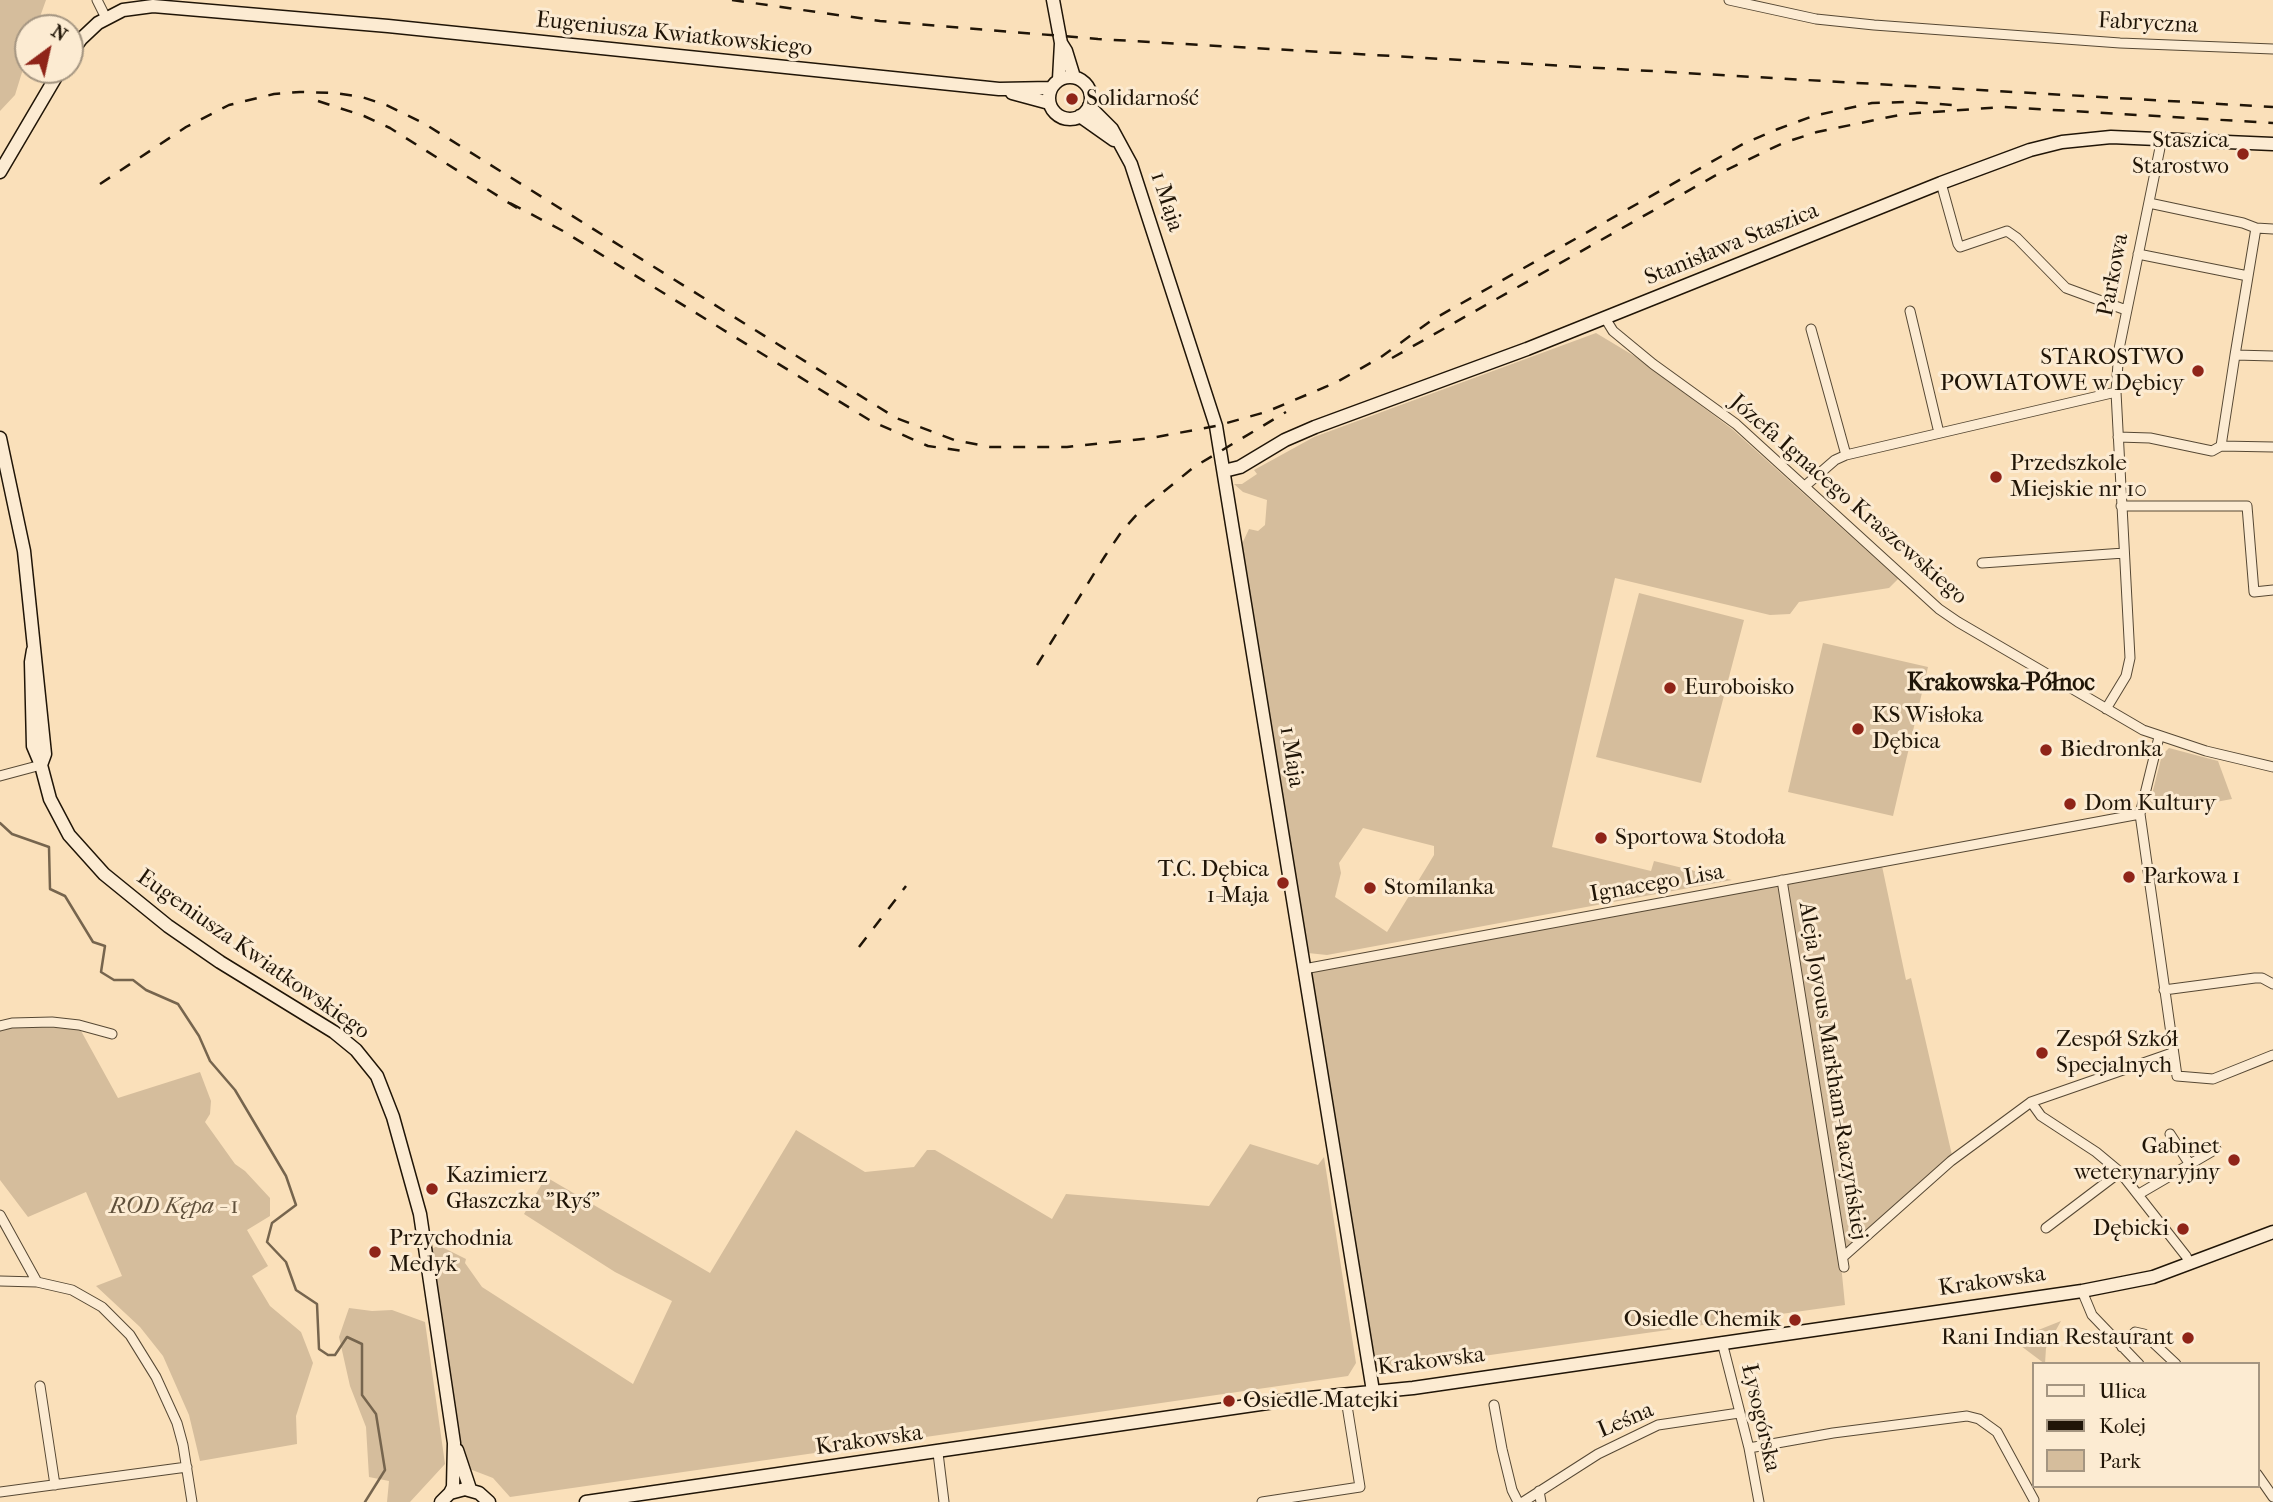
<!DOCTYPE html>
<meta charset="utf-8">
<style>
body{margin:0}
#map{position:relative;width:2273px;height:1502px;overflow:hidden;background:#fae0ba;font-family:"IM FELL French Canon",serif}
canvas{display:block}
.legend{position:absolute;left:2032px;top:1362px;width:228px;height:126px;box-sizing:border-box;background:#fcebd2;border:2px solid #a49581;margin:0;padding:9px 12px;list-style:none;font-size:21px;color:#201507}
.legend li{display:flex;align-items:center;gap:14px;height:35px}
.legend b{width:35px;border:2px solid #a49581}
.north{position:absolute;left:14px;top:14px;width:70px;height:70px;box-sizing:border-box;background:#fcebd2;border:2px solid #a49581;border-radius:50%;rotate:33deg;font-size:19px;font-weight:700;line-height:28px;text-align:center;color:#201507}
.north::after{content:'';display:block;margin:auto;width:24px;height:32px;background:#8f2418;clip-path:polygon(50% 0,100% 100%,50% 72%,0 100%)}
</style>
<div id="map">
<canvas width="2273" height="1502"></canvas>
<ul class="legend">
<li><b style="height:9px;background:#fcebd2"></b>Ulica</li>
<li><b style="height:9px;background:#201507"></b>Kolej</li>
<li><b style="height:19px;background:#d5bd9c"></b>Park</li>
</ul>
<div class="north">N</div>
</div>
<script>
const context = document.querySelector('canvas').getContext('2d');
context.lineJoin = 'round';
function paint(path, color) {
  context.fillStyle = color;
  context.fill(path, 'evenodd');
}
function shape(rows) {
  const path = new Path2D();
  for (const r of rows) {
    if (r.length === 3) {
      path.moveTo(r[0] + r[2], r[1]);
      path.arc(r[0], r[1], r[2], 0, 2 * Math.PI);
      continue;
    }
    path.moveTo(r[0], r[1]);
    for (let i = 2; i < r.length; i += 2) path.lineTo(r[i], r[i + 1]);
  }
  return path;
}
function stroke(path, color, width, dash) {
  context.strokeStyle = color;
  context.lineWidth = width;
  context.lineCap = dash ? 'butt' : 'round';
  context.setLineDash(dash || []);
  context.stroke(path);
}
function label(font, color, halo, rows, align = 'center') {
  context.font = font + ' "IM FELL French Canon",serif';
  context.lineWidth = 6;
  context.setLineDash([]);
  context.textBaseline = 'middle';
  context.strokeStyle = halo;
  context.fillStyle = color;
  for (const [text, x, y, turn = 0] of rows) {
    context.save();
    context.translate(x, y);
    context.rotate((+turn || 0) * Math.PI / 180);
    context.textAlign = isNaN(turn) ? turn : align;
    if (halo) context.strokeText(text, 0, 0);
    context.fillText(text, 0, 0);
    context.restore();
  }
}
const green = shape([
 [0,0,46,0,36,28,28,28,28,53,15,95,0,111],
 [1596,333,1636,357,1732,429,1898,579,1889,588,1799,602,1790,614,1770,615,1615,578,1552,847,1651,871,1654,861,1732,880,1327,955,1308,953,1242,544,1249,529,1258,531,1265,525,1267,500,1243,492,1234,484,1242,484,1257,474,1254,470,1314,437],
 [1363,828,1434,846,1434,855,1387,932,1335,897,1341,873,1339,863],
 [1639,593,1744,620,1701,783,1596,757],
 [1823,643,1928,667,1893,816,1788,792],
 [2169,748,2218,761,2232,799,2161,812,2150,802,2162,755],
 [1882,866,1906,980,1911,978,1952,1155,1840,1254,1845,1305,1405,1367,1376,1365,1311,977,1313,972],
 [9,1026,80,1029,118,1098,200,1072,211,1101,210,1114,205,1122,235,1164,245,1171,270,1198,270,1216,247,1230,268,1266,252,1276,270,1306,301,1332,313,1363,296,1416,297,1444,200,1461,189,1415,163,1356,140,1327,96,1286,122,1276,86,1192,28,1217,0,1180,0,1031],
 [796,1130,865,1172,914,1167,927,1150,935,1150,1052,1219,1066,1194,1209,1206,1250,1144,1318,1165,1324,1157,1356,1363,1348,1376,510,1497,493,1478,467,1468,460,1441,431,1250,438,1245,466,1259,465,1263,482,1287,633,1384,672,1301,615,1272,524,1214,546,1177,710,1273],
 [349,1308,372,1311,392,1310,425,1322,445,1464,410,1502,387,1502,389,1481,369,1477,366,1427,350,1386,339,1337],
 [2061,1321,2046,1348,2045,1364,2013,1340]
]);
const stream = shape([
 [0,823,12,834,49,847,50,889,65,896,93,942,105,946,101,972,114,980,133,980,146,990,178,1004,199,1036,210,1061,235,1090,286,1176,296,1205,272,1223,267,1242,286,1262,296,1290,317,1304,319,1349,328,1355,335,1355,347,1337,362,1344,362,1395,376,1414,385,1470,365,1502]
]);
const street = shape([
 [97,0,106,18],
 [1729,0,1816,19,1874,25,2120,43,2273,49],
 [1941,183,1958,244,1960,247,2007,231,2017,238,2066,288,2126,310],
 [2149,203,2243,223,2256,228,2273,229],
 [2138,254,2248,276],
 [1910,311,1939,433],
 [1605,318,1613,331,1653,364,1736,424,1939,609,1958,622,2143,730,2206,751,2273,767],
 [1811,329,1846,455],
 [2235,355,2256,228],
 [2118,437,2150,438,2212,451,2221,446,2273,447],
 [2221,446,2235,355,2273,356],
 [1805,486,1835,460,1846,455,2116,392],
 [2121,506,2247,506,2254,592,2273,590],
 [1982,563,2124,553],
 [2106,709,2126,676,2130,658,2116,392,2119,349,2162,138],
 [2159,737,2140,814,2177,1076,2213,1079,2273,1055],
 [0,776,41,765],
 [1782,880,1844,1267],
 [1304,969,2140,814],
 [2164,990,2255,978,2262,978,2273,984],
 [0,1026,12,1023,52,1022,79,1025,112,1034],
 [2031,1102,2041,1116,2096,1152,2120,1172,2186,1256,2190,1264],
 [2170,1134,2189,1163],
 [2139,1194,2216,1149],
 [0,1215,37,1282],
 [2046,1228,2120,1172],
 [1843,1257,1951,1161,2031,1102,2172,1053],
 [0,1281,37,1282,72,1290,102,1307,130,1335,156,1377,177,1423,183,1445,192,1502],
 [2082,1291,2092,1315,2139,1364],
 [1722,1342,1749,1448,1759,1502],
 [2122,1347,2135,1332,2144,1334,2176,1364],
 [40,1386,55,1485],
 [1494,1405,1502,1449,1512,1490,1518,1502],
 [1749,1448,1833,1433,1967,1416,1979,1419,1997,1432,2034,1500],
 [938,1453,944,1502],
 [2257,1474,2273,1497],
 [1539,1491,1541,1502],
 [0,1492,187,1467],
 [1262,1502,1360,1487,1345,1393],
 [1523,1502,1598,1454,1658,1425,1739,1413]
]);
const secondary = shape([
 [1053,0,1061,43,1059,79],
 [1061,43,1066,51,1074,77],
 [70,54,81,39,98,23,123,10,153,6,388,26,999,89,1051,88],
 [1070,98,21],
 [1012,93,1049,103],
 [1089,106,1112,129,1131,164,1216,426,1373,1391],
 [1080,116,1114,140],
 [0,172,60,70],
 [0,438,24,551,45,754,41,765,33,746,31,662,33,650],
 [1224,471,1240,467,1285,440,1315,427,1527,349,1941,183,2030,150,2062,142,2111,137,2273,144],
 [41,765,50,799,69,835,104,874,168,926,220,962,334,1032,356,1050,377,1076,393,1117,420,1214,454,1443,453,1487,450,1493],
 [457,1450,470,1489],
 [441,1502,450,1493,465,1489,479,1493,489,1502],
 [586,1502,1288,1400,1413,1388,2082,1291,2153,1277,2273,1232]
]);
const rail = shape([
 [732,0,880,21,1098,39,2273,107],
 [318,101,364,116,390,128,517,208],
 [100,184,186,127,229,105,274,94,300,92,335,93,362,97,386,105,425,124,896,418,954,440,990,447,1067,447,1151,438,1216,426,1266,412,1337,382,1381,357,1432,320,1743,144,1778,129,1813,116,1872,103,1908,102,1953,105],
 [510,203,563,231,871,421,928,446,970,452],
 [1392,358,1718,174,1783,143,1817,132,1904,114,2004,107,2273,123],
 [1037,665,1105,556,1122,531,1140,511,1194,467,1286,412],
 [859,947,906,886]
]);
const markers = [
 [1072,99,7,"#8f2418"],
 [2243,154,7,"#8f2418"],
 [2198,371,7,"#8f2418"],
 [1996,477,7,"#8f2418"],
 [1670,688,7,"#8f2418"],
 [1858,729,7,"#8f2418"],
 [2046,750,7,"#8f2418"],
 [2070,804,7,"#8f2418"],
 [1601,838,7,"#8f2418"],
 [2129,877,7,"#8f2418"],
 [1283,883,7,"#8f2418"],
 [1370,888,7,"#8f2418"],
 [2042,1053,7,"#8f2418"],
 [2234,1160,7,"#8f2418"],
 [432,1189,7,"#8f2418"],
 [2183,1229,7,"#8f2418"],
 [375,1252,7,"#8f2418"],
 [1795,1320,7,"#8f2418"],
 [2188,1338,7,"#8f2418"],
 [1229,1401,7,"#8f2418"]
];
const streetNames = [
 ["Fabryczna",2148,24,3],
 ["Eugeniusza Kwiatkowskiego",674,35,6],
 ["1 Maja",1166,202,72],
 ["Stanisława Staszica",1732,245,-22],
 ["Parkowa",2114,275,-79],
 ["Józefa Ignacego Kraszewskiego",1848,500,41],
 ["1 Maja",1291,757,81],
 ["Ignacego Lisa",1657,884,-10],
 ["Eugeniusza Kwiatkowskiego",253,955,35],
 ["Aleja Joyous Markham-Raczyńskiej",1832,1071,81],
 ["Krakowska",1992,1282,-8],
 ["Krakowska",1431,1362,-7],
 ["Łysogórska",1760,1418,77],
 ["Leśna",1626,1421,-23],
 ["Krakowska",869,1441,-8]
];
const poiNames = [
 ["Solidarność",1086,99],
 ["Staszica",2229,141,"right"],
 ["Starostwo",2229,167,"right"],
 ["STAROSTWO",2184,358,"right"],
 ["POWIATOWE w Dębicy",2184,384,"right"],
 ["Przedszkole",2010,464],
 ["Miejskie nr 10",2010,490],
 ["Euroboisko",1684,688],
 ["KS Wisłoka",1872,716],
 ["Dębica",1872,742],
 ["Biedronka",2060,750],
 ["Dom Kultury",2084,804],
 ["Sportowa Stodoła",1615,838],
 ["T.C. Dębica",1269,870,"right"],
 ["1-Maja",1269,896,"right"],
 ["Parkowa 1",2143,877],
 ["Stomilanka",1384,888],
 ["Zespół Szkół",2056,1040],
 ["Specjalnych",2056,1066],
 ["Gabinet",2220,1147,"right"],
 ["weterynaryjny",2220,1173,"right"],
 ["Kazimierz",446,1176],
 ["Głaszczka \"Ryś\"",446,1202],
 ["Dębicki",2169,1229,"right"],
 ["Przychodnia",389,1239],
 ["Medyk",389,1265],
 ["Osiedle Chemik",1781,1320,"right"],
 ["Rani Indian Restaurant",2174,1338,"right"],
 ["Osiedle Matejki",1243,1401]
];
const parkNames = [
 ["ROD Kępa - 1",174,1207]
];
const neighbourhoodNames = [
 ["Krakowska-Północ",2001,684]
];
paint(green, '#d5bd9c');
stroke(stream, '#76654e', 2.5);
stroke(street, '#564834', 11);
stroke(secondary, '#201507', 15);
stroke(street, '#fcebd2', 9);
stroke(secondary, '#fcebd2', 12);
stroke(rail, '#201507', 2.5, [12, 12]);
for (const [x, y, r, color] of markers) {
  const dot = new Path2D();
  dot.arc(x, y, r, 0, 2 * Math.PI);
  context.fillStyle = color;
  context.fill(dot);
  stroke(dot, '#fcebd2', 2.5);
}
label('23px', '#201507', '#fcebd2', streetNames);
label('23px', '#201507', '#fcebd2', poiNames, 'left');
label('italic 23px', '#5f503b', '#fcebd2', parkNames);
label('bold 24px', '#201507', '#fcebd2', neighbourhoodNames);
</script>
